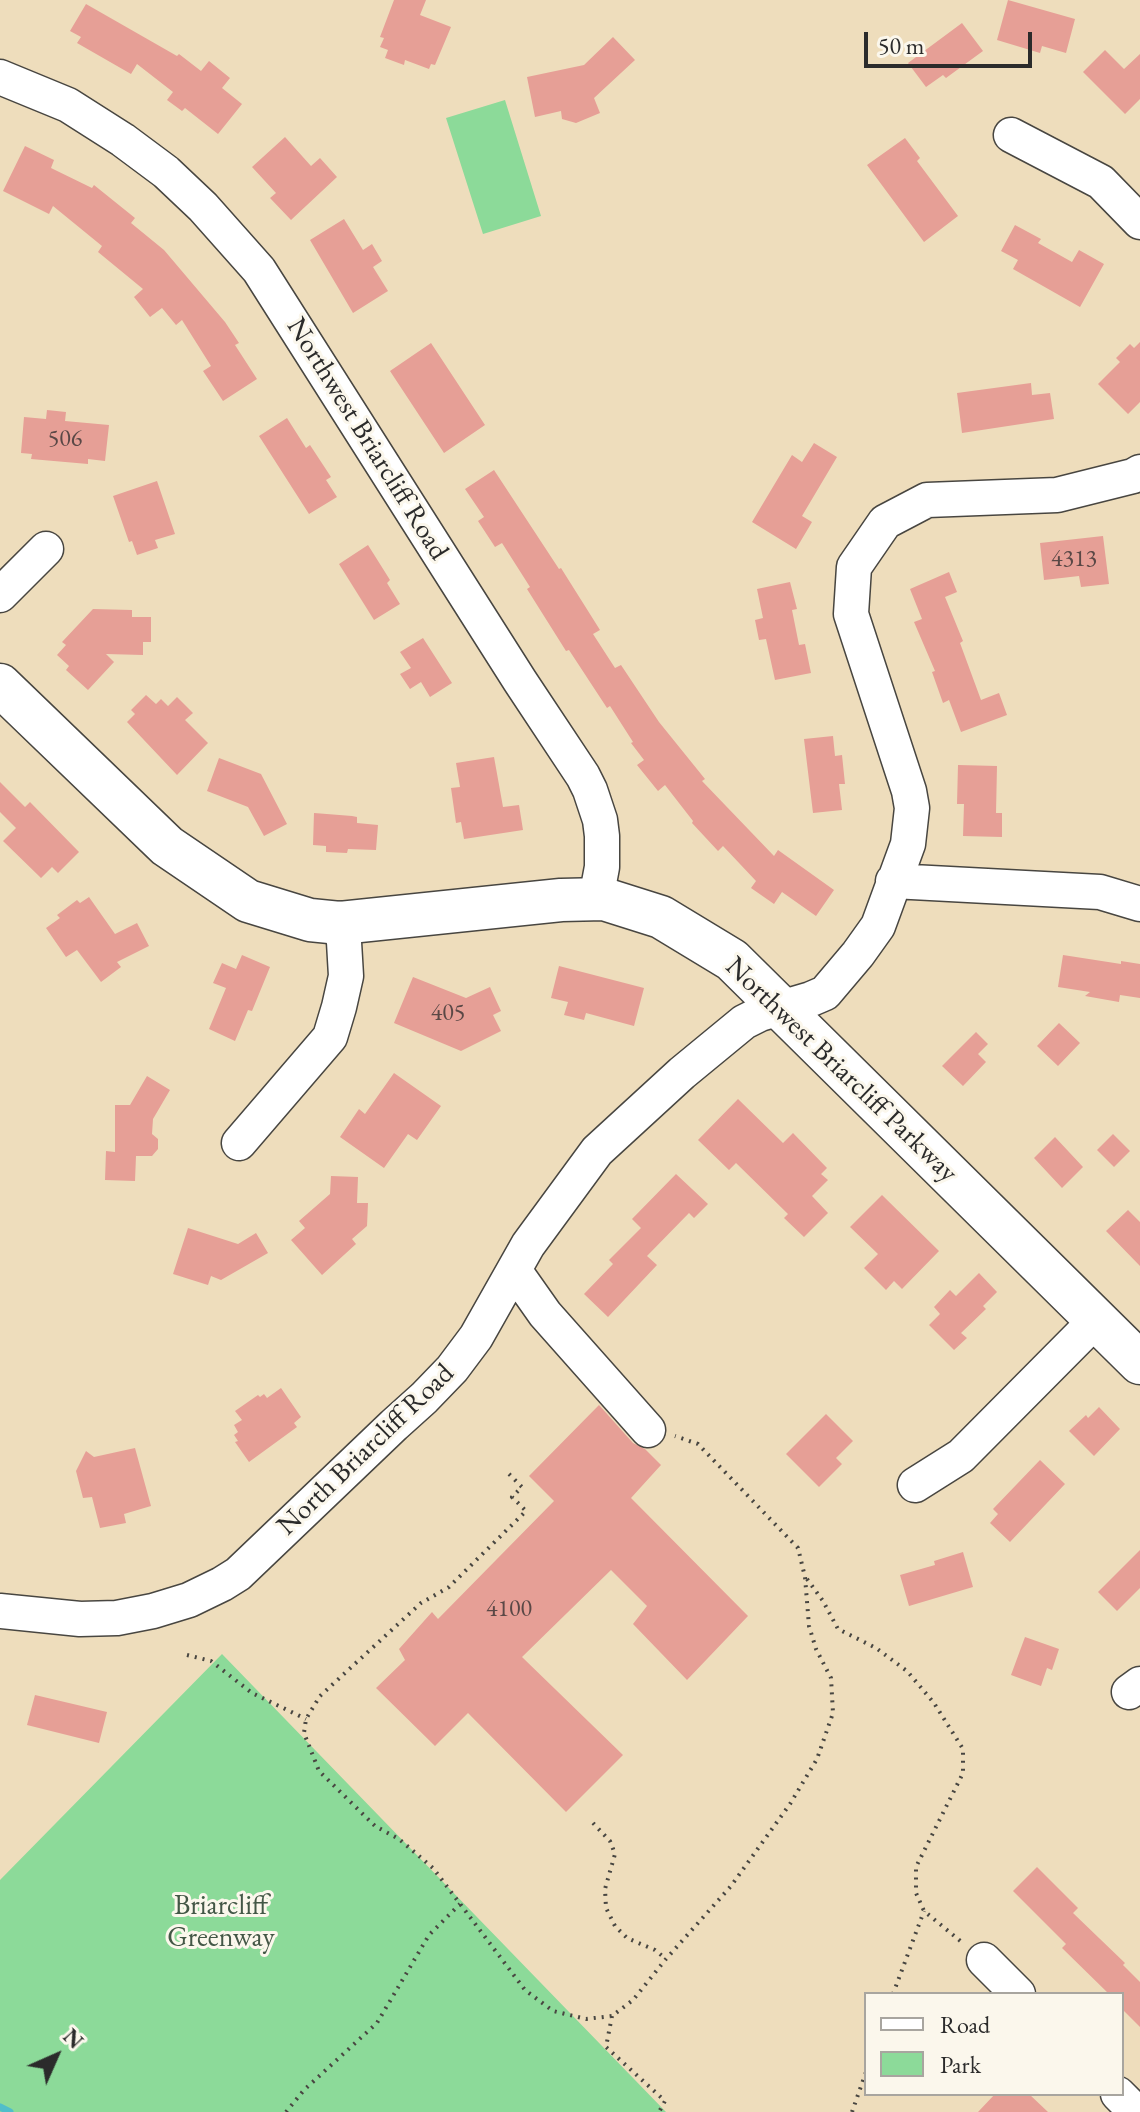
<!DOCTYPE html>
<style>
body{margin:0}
#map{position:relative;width:1140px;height:2112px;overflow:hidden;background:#eeddbc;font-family:"EB Garamond",serif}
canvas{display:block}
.legend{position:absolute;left:864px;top:1992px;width:260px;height:104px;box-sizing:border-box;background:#fbf7ec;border:2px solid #a8a59f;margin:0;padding:10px 14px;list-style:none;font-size:24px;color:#2b2b2b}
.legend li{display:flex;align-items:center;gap:16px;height:40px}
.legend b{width:40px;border:2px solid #a8a59f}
.north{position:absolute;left:16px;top:2016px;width:80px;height:80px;-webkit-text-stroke:6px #fbf7ec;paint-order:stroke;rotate:45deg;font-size:22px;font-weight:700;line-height:32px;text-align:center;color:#2b2b2b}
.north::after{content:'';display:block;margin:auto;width:28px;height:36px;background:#2b2b2b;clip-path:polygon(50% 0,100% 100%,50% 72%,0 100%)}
.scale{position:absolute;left:864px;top:32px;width:168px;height:36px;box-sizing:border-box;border:4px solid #2b2b2b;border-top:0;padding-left:10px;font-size:24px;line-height:28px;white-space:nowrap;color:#2b2b2b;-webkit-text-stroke:6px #fbf7ec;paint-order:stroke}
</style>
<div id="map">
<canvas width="1140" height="2112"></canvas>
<ul class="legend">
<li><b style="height:10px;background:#fff"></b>Road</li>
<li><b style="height:22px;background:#8cda99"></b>Park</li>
</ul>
<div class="north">N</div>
<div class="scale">50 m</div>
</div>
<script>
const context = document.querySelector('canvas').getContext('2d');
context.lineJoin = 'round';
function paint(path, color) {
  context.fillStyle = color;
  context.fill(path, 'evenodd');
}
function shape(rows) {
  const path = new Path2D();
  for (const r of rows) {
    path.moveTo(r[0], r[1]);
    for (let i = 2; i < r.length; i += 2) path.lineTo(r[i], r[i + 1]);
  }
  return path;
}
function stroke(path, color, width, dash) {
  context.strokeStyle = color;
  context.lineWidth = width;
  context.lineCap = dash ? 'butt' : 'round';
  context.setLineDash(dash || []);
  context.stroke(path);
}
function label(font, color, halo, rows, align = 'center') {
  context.font = font + ' "EB Garamond",serif';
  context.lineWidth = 6;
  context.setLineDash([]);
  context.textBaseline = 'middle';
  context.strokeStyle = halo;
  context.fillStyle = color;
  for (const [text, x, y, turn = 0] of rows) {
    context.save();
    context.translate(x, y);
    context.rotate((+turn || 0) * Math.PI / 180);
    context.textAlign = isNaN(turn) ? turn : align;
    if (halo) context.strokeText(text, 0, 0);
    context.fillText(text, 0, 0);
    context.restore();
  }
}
const green = shape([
 [505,100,541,216,483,234,446,118],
 [222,1654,666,2112,0,2112,0,1880]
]);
const stream = shape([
 [0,2107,10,2112]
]);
const building = shape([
 [394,0,426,0,420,15,451,27,435,65,431,64,429,69,405,60,404,65,385,58,388,50,380,47,384,38,380,37],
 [1008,0,1075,19,1066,53,1042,46,1040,53,997,40],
 [86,4,177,56,179,54,201,71,209,61,230,78,222,88,242,104,218,134,185,108,182,111,167,100,173,92,137,64,131,74,77,43,81,37,70,31],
 [962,23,983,51,946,78,943,75,926,87,908,63],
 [613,37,635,60,594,98,600,113,576,123,562,119,561,111,535,117,527,77,584,65],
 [1105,50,1124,69,1140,54,1140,99,1125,114,1083,72],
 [285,137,311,166,320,158,337,177,291,220,270,198,276,193,252,167],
 [905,138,920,158,917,161,958,216,924,242,867,165],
 [25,146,54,160,51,168,92,188,94,185,135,218,131,223,164,250,225,322,239,343,235,345,257,379,223,401,203,371,211,366,182,320,176,325,162,308,150,317,134,297,143,289,98,252,102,246,53,206,49,214,3,191],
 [344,219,363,250,372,244,382,261,373,267,388,291,353,313,310,240],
 [1015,225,1041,239,1038,243,1072,262,1079,250,1104,264,1080,307,1013,269,1018,260,1001,251],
 [1140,342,1140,402,1128,414,1098,384,1120,362,1116,358,1130,344,1134,348],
 [431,343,485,425,444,453,390,371],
 [1031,383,1032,395,1050,393,1054,419,962,433,957,393],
 [47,410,66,412,65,421,109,425,105,461,88,459,88,464,31,459,32,454,21,453,24,417,46,419],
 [287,418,306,448,310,445,331,477,326,480,337,497,309,514,259,436],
 [814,443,837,457,802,516,812,522,796,549,752,522,792,455,802,462],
 [494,470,559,569,561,568,600,630,593,634,615,668,621,665,659,722,705,779,702,781,774,856,778,850,834,890,816,916,782,892,774,904,751,888,756,881,723,846,718,851,692,823,693,821,665,785,658,791,637,765,644,760,631,743,633,742,610,706,607,708,569,650,566,651,527,589,530,587,502,543,495,547,478,521,484,517,465,489],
 [157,481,175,534,155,540,158,548,137,555,132,541,129,542,113,496],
 [1103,536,1109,584,1081,587,1079,576,1044,580,1040,543],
 [368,545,390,580,387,583,400,604,374,620,339,564],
 [949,572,957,592,945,597,963,641,960,643,981,700,999,693,1007,715,961,732,949,700,943,703,932,672,935,671,914,622,922,619,910,589],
 [790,582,797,609,792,610,799,645,805,644,811,673,775,680,766,639,759,640,755,620,763,618,757,589],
 [93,609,132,610,132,617,151,617,151,642,143,642,143,655,106,654,114,662,88,690,66,670,69,666,57,655,66,645,62,642],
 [423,638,452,683,430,697,421,682,410,689,400,674,411,668,400,652],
 [146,695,156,704,161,699,168,706,177,697,193,713,185,720,208,743,177,775,127,722,135,714,131,710],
 [833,736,835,756,842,755,845,784,839,784,842,810,813,813,804,739],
 [494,757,503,807,519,805,523,830,464,839,461,822,456,823,451,788,460,787,456,763],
 [219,758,261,774,287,824,264,836,248,807,207,791],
 [958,765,997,766,996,813,1002,813,1002,837,963,836,964,804,957,804],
 [0,782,25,807,30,802,79,852,58,873,52,867,41,878,3,841,16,828,0,812],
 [314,813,352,816,357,817,357,823,378,825,376,850,348,849,347,853,326,852,326,846,313,845],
 [89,897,115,934,137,923,149,946,117,962,121,967,101,982,77,950,66,957,46,928,60,918,57,915,77,900,80,903],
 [242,955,270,967,252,1011,248,1010,235,1041,209,1029,226,988,213,983,222,963,236,969],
 [1063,955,1121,964,1121,961,1140,964,1140,998,1120,995,1119,1002,1085,996,1090,992,1058,987],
 [559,966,644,988,634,1026,586,1013,584,1020,564,1015,568,1002,551,998],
 [413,977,466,998,490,987,501,1011,493,1015,501,1031,461,1051,394,1023],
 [1059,1023,1080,1043,1058,1066,1037,1046],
 [976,1032,988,1044,978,1054,986,1062,963,1086,942,1066],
 [394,1073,441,1106,417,1140,408,1134,384,1168,340,1137,359,1109,365,1114],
 [147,1076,170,1090,153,1119,152,1134,158,1139,158,1149,152,1156,136,1156,135,1181,105,1180,106,1151,115,1152,115,1105,130,1105],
 [738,1099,783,1143,793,1133,827,1168,821,1174,828,1180,812,1196,828,1213,804,1237,784,1218,788,1214,736,1163,729,1170,698,1140],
 [1113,1134,1130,1151,1114,1167,1097,1150],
 [1055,1137,1083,1167,1062,1188,1034,1158],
 [676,1174,708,1204,694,1218,689,1213,647,1256,657,1265,608,1317,584,1294,613,1264,609,1260,641,1228,632,1219],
 [331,1176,358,1177,357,1203,368,1203,367,1226,352,1239,356,1244,322,1275,291,1240,305,1228,299,1221,330,1194],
 [882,1195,939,1251,902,1289,894,1281,886,1290,864,1268,878,1254,850,1227],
 [1128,1210,1140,1222,1140,1266,1106,1231],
 [188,1228,238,1244,256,1233,268,1253,221,1280,211,1276,208,1285,173,1274],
 [979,1273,997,1292,983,1306,986,1309,961,1333,967,1338,954,1350,929,1325,940,1314,934,1307,950,1290,956,1296],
 [281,1388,301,1417,294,1423,297,1427,249,1462,235,1442,238,1441,234,1435,238,1432,234,1425,242,1420,235,1411,258,1395,260,1397,264,1394,267,1398],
 [599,1405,633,1443,645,1449,661,1465,631,1498,748,1616,687,1680,633,1624,647,1606,611,1570,522,1657,623,1755,566,1812,468,1713,435,1746,376,1688,405,1660,399,1649,432,1612,438,1619,554,1501,529,1476],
 [1099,1407,1120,1429,1094,1456,1069,1431,1086,1415,1088,1418],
 [826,1414,853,1441,836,1458,842,1464,819,1487,786,1454],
 [135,1448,151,1506,124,1514,126,1523,100,1528,92,1497,83,1498,76,1471,86,1451,94,1457],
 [1040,1460,1065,1484,1010,1542,990,1523,998,1514,993,1509],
 [1140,1550,1140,1588,1117,1611,1098,1592],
 [963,1552,973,1587,909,1606,900,1575,935,1565,934,1561],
 [1025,1637,1059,1649,1052,1670,1047,1668,1041,1686,1011,1675],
 [35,1695,107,1712,99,1743,27,1725],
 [1037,1867,1078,1908,1073,1913,1125,1963,1123,1965,1140,1982,1140,2027,1122,2009,1122,1994,1109,1994,1062,1948,1066,1944,1013,1891],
 [995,2094,1029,2094,1048,2112,978,2112]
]);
const path = shape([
 [509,1474,522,1487,512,1497,526,1511,449,1587,421,1603,320,1696,306,1719,304,1733,319,1771,375,1826,399,1839,433,1868,525,1990,553,2011,586,2019,612,2016,633,2000,666,1959,731,1886,790,1804,817,1759,833,1713,831,1678,816,1649,809,1626,805,1577,798,1548,698,1444,675,1436],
 [807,1579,823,1601,838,1629,876,1648,907,1671,934,1703,963,1749,963,1773,916,1867,916,1893,924,1911,964,1944],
 [187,1655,211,1661,252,1693,306,1719],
 [593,1823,610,1841,615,1854,605,1889,606,1908,615,1926,627,1938,655,1950,666,1959],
 [893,1994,924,1911],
 [612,2016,606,2047,665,2101,659,2112],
 [286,2112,304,2090,377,2023,429,1935,460,1904],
 [852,2112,866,2072]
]);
const minor = shape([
 [0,77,68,105,123,140,166,172,203,207,259,270,520,681,583,776,590,790,600,820,602,836,602,867,599,883,604,899],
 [1011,135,1101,182,1140,222],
 [0,595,46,549],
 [893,881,1100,892,1140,904],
 [239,1143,330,1037,339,1007,346,976,344,942,340,923],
 [514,1270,545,1314,648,1430],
 [915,1485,961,1456,1097,1319],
 [0,1611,80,1619,117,1618,153,1611,189,1600,222,1584,238,1574,394,1425,424,1398,452,1369,476,1337,528,1245,597,1151,682,1073,744,1022,760,1014,811,999,825,993,858,954,878,926,908,844,912,808,909,791,851,614,854,567,885,522,927,500,1057,495,1133,476,1140,472],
 [1129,1692,1140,1684],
 [984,1960,1018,1994],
 [1118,2094,1136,2112]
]);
const major = shape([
 [0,685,167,846,248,901,310,920,340,923,561,900,604,899,661,917,732,960,1140,1363]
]);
const numberNames = [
 ["506",65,439],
 ["4313",1074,559],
 ["405",448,1013],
 ["4100",509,1609]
];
const streetNames = [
 ["Northwest Briarcliff Road",367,439,58],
 ["Northwest Briarcliff Parkway",841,1070,44],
 ["North Briarcliff Road",366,1450,-44]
];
const parkNames = [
 ["Briarcliff",221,1906],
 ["Greenway",221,1938]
];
paint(green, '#8cda99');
stroke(stream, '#51beca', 7);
paint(building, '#e69f96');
stroke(minor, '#484641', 37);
stroke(major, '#484641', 45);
stroke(path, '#484641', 4, [2, 6]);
stroke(minor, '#fff', 34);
stroke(major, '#fff', 42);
label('24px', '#5a4846', null, numberNames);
label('28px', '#2b2b2b', '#fbf7ec', streetNames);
label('28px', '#435746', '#fbf7ec', parkNames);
</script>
